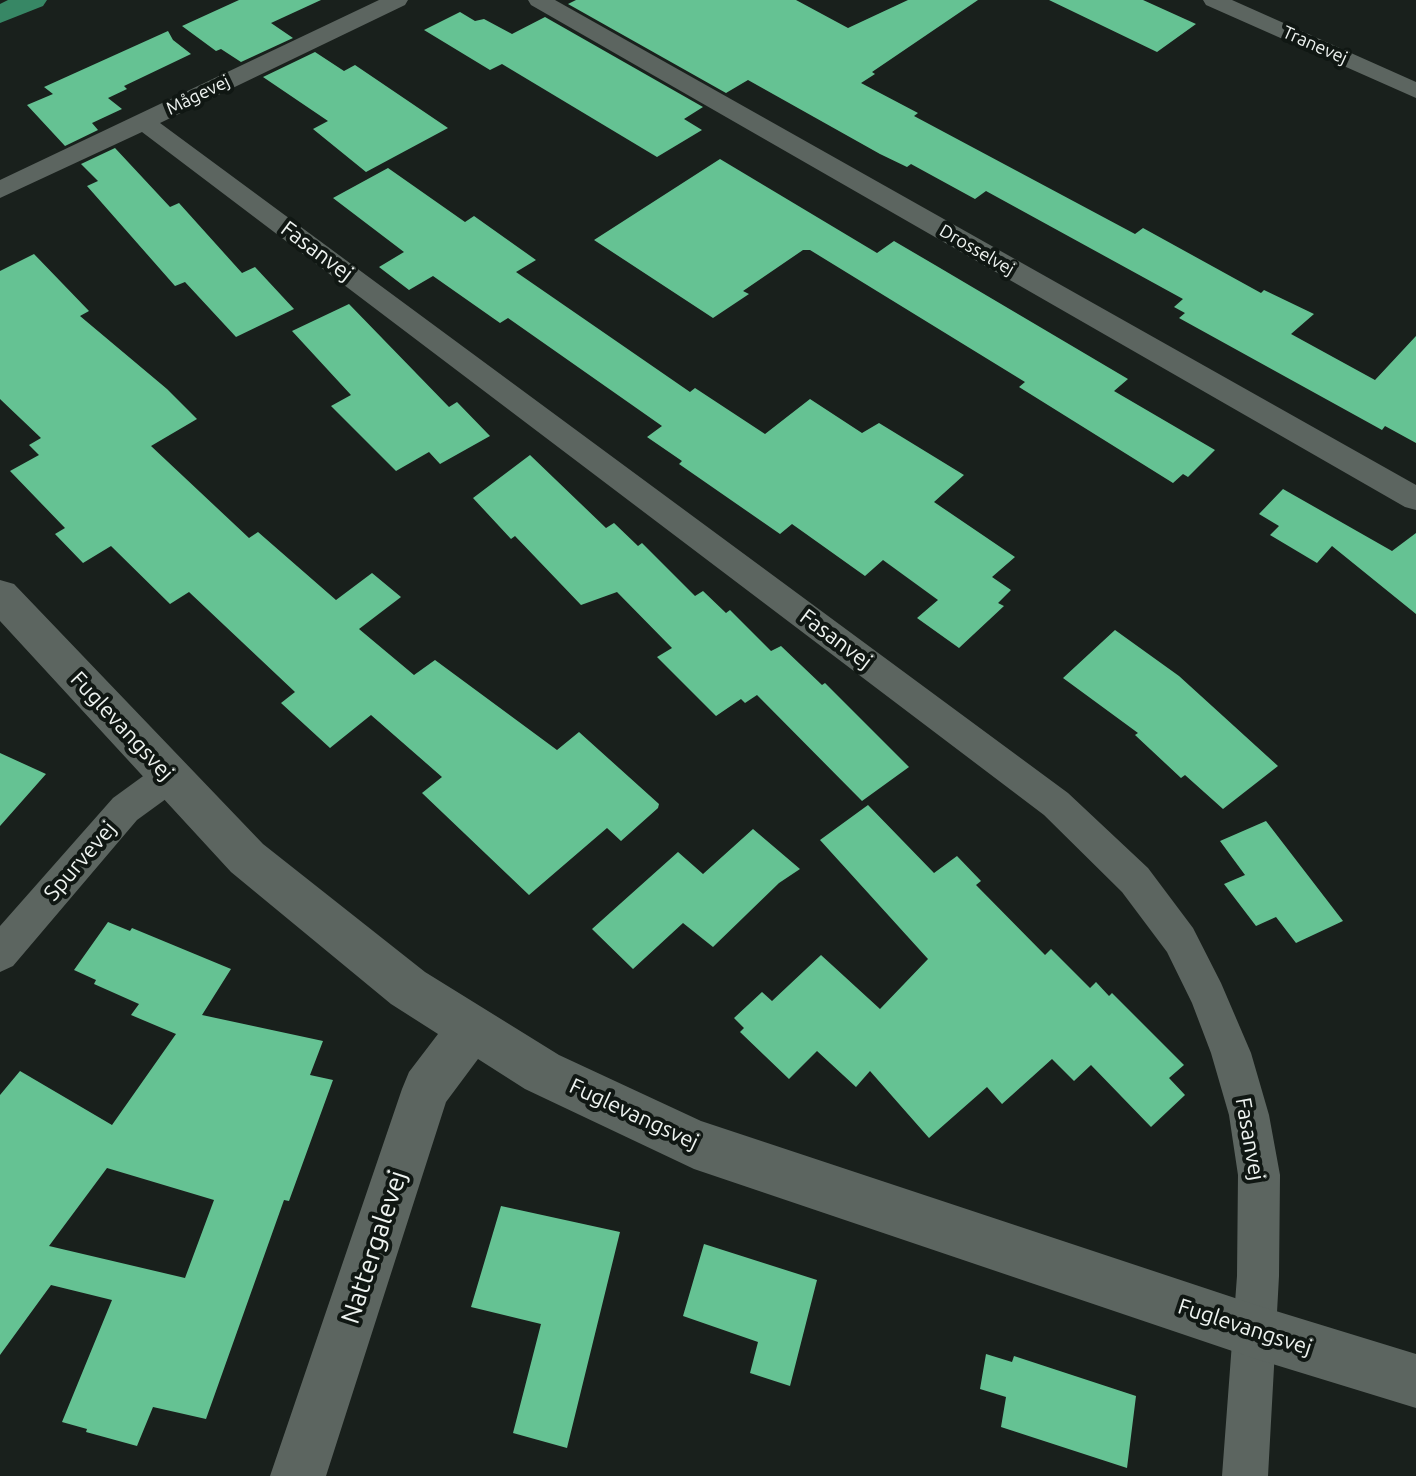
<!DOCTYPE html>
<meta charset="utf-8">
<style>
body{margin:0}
canvas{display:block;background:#19201c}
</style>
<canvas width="1416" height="1476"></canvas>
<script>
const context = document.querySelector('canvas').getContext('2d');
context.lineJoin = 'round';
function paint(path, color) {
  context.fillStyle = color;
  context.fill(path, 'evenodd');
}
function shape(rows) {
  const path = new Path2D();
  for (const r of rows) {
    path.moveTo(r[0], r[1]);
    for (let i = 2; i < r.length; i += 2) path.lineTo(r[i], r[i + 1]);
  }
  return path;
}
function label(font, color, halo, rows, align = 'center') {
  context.font = font + ' Ubuntu,sans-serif';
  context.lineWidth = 8;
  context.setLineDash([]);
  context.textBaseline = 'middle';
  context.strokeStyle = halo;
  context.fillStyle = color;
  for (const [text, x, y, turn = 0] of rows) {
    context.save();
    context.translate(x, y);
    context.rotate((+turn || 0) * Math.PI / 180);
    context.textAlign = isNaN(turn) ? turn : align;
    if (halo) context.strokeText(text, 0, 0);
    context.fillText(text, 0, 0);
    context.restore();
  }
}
const building = shape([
 [239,0,321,0,271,23,293,38,241,62,221,49,216,51,182,26],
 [576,0,796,0,848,28,908,0,978,0,872,72,875,74,861,83,918,113,914,116,1135,234,1143,228,1261,293,1264,290,1314,314,1291,334,1375,380,1416,336,1416,443,1385,426,1382,430,1179,318,1185,313,1174,307,1183,299,986,191,975,199,911,164,907,167,880,154,748,80,726,93,568,4],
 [1049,0,1143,0,1196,24,1157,52],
 [460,12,475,21,484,19,512,34,545,17,703,107,684,119,702,130,657,157,502,64,490,70,424,30],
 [168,31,173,40,191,54,124,86,127,89,108,98,122,109,92,123,98,130,65,146,27,105,53,94,44,87],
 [315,52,344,71,355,65,448,128,366,172,313,129,328,121,263,77],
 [115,148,170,207,179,203,242,273,255,267,294,309,236,337,185,282,175,286,87,186,98,181,81,164],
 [720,159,877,253,894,241,935,265,1128,379,1114,391,1215,450,1188,477,1183,474,1173,483,1019,387,1025,382,810,250,803,250,743,291,749,294,713,318,594,240],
 [388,168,465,222,474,216,536,260,516,272,690,392,695,388,765,434,810,399,862,433,879,423,964,475,934,502,1015,557,992,577,1011,590,998,603,1004,606,959,648,917,618,938,600,883,560,865,576,792,524,780,534,679,464,682,461,647,437,662,426,508,318,500,323,433,276,409,290,379,267,404,252,333,198],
 [34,254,89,311,80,316,167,389,197,419,151,446,249,538,258,532,336,600,372,573,401,597,359,629,414,675,435,660,557,750,579,732,659,804,658,808,621,841,607,828,529,895,422,793,442,777,371,715,330,748,281,703,295,692,189,592,170,604,111,546,83,563,55,534,65,528,10,471,39,455,29,445,41,438,0,399,0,271],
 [349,304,449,407,457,402,490,436,440,464,429,452,396,471,331,406,351,395,292,331],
 [530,455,606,528,614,523,638,546,642,543,695,596,703,591,726,613,730,610,771,651,781,646,822,685,825,683,909,767,862,801,757,695,745,703,741,699,716,716,657,657,672,648,617,592,581,605,515,536,511,539,473,498],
 [1283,489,1392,551,1416,533,1416,614,1332,546,1317,563,1270,535,1279,526,1259,514],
 [1115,630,1179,676,1278,766,1223,809,1185,775,1181,778,1135,735,1138,733,1063,678],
 [0,753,46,774,0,826],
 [868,805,934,873,957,856,981,881,976,885,1045,955,1051,949,1090,988,1096,982,1109,996,1112,993,1184,1065,1169,1078,1185,1095,1151,1127,1091,1065,1074,1081,1052,1059,1002,1104,987,1087,929,1138,870,1071,856,1087,817,1051,789,1079,740,1032,744,1028,734,1018,762,992,772,1001,821,955,880,1009,928,959,820,840],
 [1266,821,1343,921,1296,943,1276,917,1256,926,1224,884,1245,875,1220,841],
 [753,829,800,869,779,883,713,947,683,923,633,969,592,929,678,852,703,874],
 [108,922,130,931,132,928,231,969,202,1015,323,1041,310,1075,333,1080,289,1201,284,1200,206,1419,153,1407,137,1446,86,1432,87,1429,62,1422,112,1300,51,1285,0,1355,0,1095,20,1071,112,1125,176,1034,131,1015,139,1004,94,984,96,980,74,970],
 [107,1168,214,1200,185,1278,49,1246],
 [501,1206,620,1232,567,1448,513,1433,541,1324,471,1307],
 [704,1244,817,1280,790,1386,750,1373,758,1342,683,1316],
 [986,1354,1012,1362,1014,1356,1136,1396,1127,1468,1001,1427,1006,1397,980,1389]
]);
const minor = shape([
 [379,0,408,0,405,5,160,123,1068,793,1148,868,1193,928,1221,983,1251,1053,1269,1115,1280,1175,1279,1276,1268,1476,1222,1476,1237,1276,1238,1175,1229,1115,1211,1053,1192,1003,1167,952,1122,892,1044,815,142,132,0,198,0,180,379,0],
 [528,0,555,0,1416,485,1416,510,1405,507,531,5,528,0],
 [1203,0,1232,0,1416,82,1416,98,1206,5,1203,0],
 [169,762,181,766,186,777,181,788,137,820,13,966,0,972,0,926,113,798,157,766,169,762]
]);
const tertiary = shape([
 [0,580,14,584,263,844,425,972,559,1055,701,1121,1253,1304,1416,1354,1416,1408,1253,1358,694,1169,525,1089,478,1059,446,1102,326,1476,270,1476,402,1089,409,1072,438,1034,391,1004,231,872,0,621,0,580]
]);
const primary = shape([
 [8,0,47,0,43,6,0,23,0,4,8,0]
]);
const farStreetnames = [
 ["Tranevej",1315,45,24],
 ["Mågevej",198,95,-26],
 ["Drosselvej",977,250,30]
];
const streetNames = [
 ["Fasanvej",317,251,37],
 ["Fasanvej",836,639,37],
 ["Fuglevangsvej",122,726,47],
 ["Spurvevej",80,861,-49],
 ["Fuglevangsvej",634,1114,25],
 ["Fasanvej",1250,1139,80],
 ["Fuglevangsvej",1245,1327,18]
];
const nearStreetnames = [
 ["Nattergalevej",374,1247,-72]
];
paint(building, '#65c293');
paint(minor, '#5c6560');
paint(tertiary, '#5c6560');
paint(primary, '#378765');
label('18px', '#eef3f0', '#101713', farStreetnames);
label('22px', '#eef3f0', '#101713', streetNames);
label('26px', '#eef3f0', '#101713', nearStreetnames);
</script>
